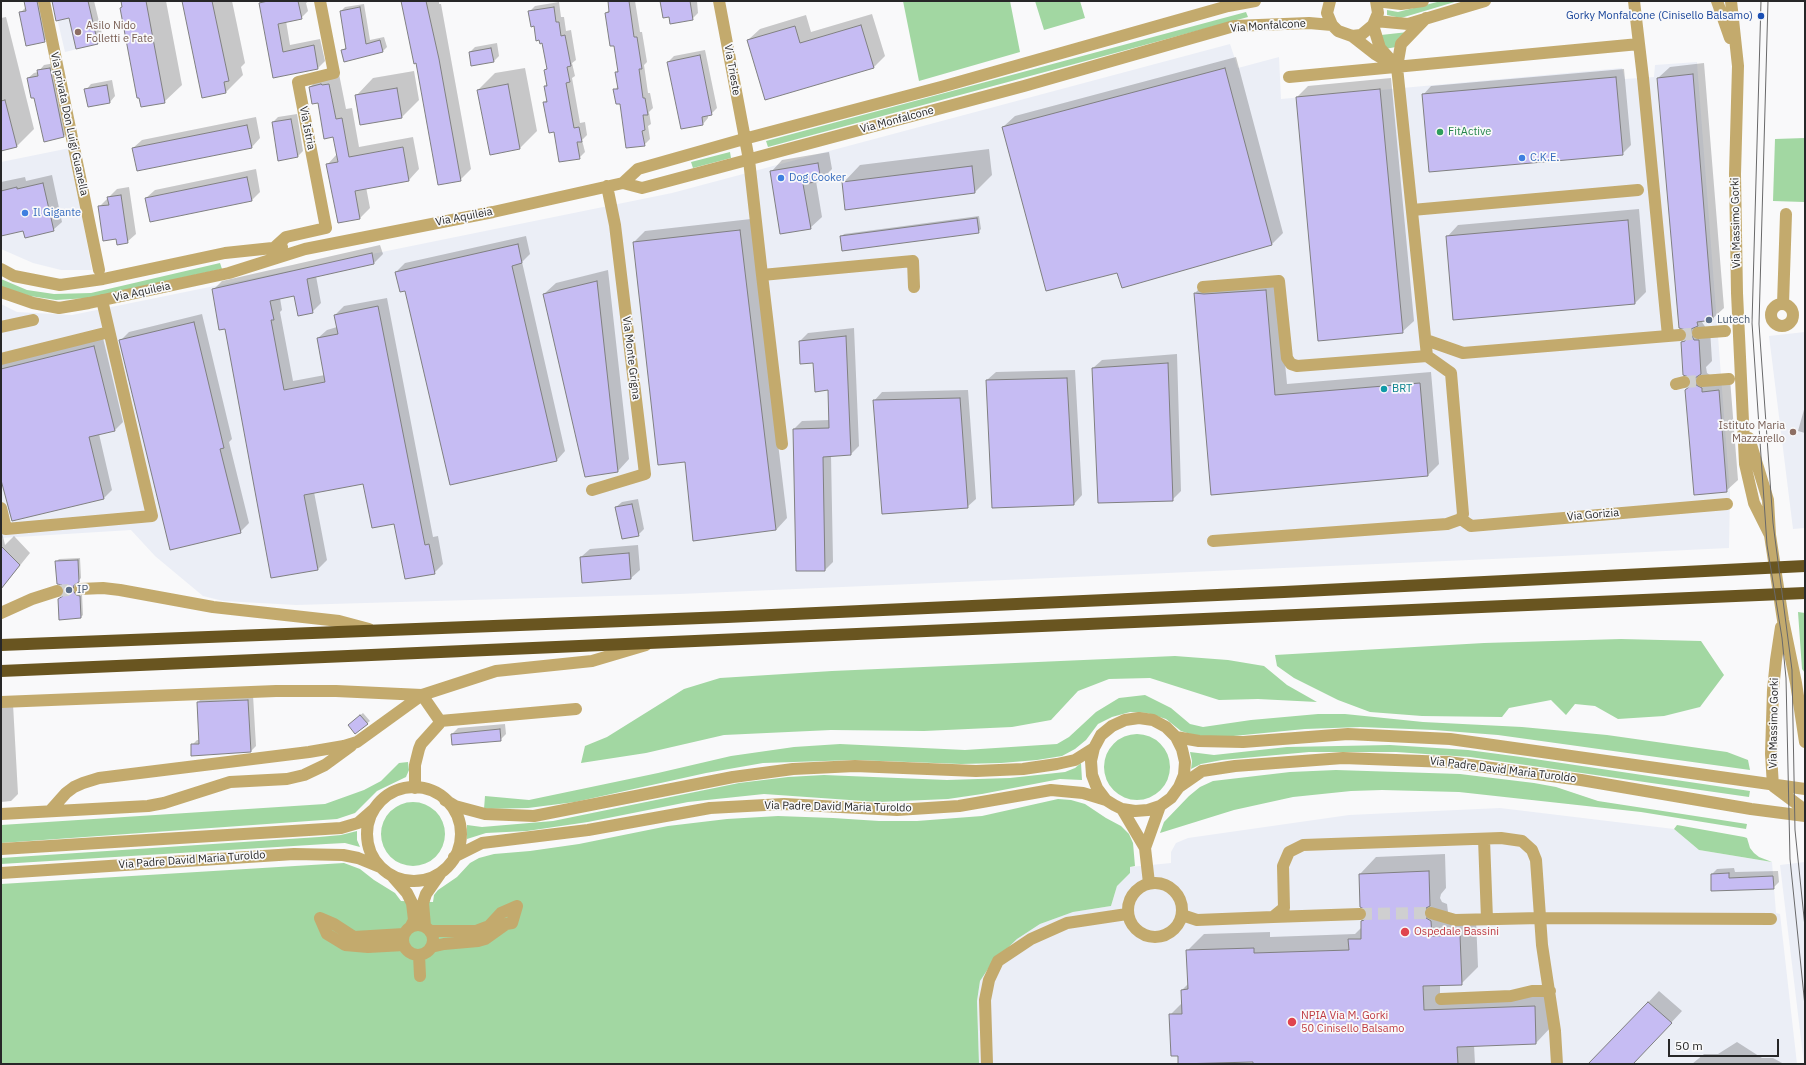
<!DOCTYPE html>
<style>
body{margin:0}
#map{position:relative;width:1806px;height:1065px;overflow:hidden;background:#f9f9fa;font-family:"IBM Plex Sans",sans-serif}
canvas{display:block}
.frame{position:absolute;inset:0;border:2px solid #272728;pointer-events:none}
.scale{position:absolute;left:1668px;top:1039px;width:111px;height:18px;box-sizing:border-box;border:2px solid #272728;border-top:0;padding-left:5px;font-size:12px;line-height:14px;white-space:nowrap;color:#272728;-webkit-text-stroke:3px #f9f9fa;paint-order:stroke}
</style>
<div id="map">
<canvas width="1806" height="1065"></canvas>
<div class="frame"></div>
<div class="scale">50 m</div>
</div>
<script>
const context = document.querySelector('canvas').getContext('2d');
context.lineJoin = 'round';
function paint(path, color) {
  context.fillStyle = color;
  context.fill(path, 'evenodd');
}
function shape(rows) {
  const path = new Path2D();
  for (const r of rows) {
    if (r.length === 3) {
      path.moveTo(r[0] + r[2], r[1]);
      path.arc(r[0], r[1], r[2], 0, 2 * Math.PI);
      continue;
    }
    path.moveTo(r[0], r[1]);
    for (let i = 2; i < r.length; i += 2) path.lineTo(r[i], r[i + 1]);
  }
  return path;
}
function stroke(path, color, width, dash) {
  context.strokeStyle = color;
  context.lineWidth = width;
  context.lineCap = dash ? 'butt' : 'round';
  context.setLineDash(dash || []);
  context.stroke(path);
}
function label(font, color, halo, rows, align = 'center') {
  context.font = font + ' "IBM Plex Sans",sans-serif';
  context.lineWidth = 3.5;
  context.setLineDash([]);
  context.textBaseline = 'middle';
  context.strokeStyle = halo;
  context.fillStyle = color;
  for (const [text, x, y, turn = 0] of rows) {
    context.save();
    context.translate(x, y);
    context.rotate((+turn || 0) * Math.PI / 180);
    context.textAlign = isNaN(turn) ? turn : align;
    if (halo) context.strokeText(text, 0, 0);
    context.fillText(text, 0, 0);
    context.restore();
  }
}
const built = shape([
 [53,1,88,1,98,44,65,52],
 [1230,44,1238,68,1279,57,1281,99,1622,68,1625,79,1654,77,1655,65,1697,62,1730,493,1729,548,1562,556,680,594,296,605,223,601,203,596,155,556,131,530,1,538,1,304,17,312,72,315,672,193],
 [70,148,92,270,61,270,33,263,1,249,1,162],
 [1805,332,1805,528,1793,529,1769,336],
 [1500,808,1674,829,1699,850,1772,862,1776,913,1780,914,1797,1064,979,1064,977,1001,980,981,992,963,1017,939,1040,924,1073,912,1111,906,1117,886,1130,873,1130,867,1171,863,1171,852,1176,843,1188,838,1349,815],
 [1805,862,1805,1064,1804,1064,1780,865]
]);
const green = shape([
 [903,1,1010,1,1020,52,919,81],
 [1035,1,1080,1,1085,18,1044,30],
 [1441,1,1458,1,1401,18,1387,15,1387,10,1398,12],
 [1246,12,1248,17,768,147,766,141],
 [1408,32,1396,47,1385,49,1381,35],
 [1805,138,1805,308,1804,308,1804,202,1773,201,1775,139],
 [730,152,731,158,693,168,691,162],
 [220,263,222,269,89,298,56,300,30,296,1,287,1,279,27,290,54,294,91,293],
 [1798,612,1805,613,1805,673,1802,669],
 [1621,639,1701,641,1724,675,1700,707,1664,716,1618,719,1595,706,1575,704,1566,715,1551,700,1509,708,1502,717,1422,716,1370,712,1338,700,1294,678,1277,666,1275,655,1484,643],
 [1175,656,1228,660,1264,666,1287,685,1317,702,1258,699,1219,700,1150,678,1109,679,1078,691,1051,720,1012,727,924,731,831,730,724,735,646,753,581,763,585,746,607,737,684,689,720,678,832,671],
 [1145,695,1171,708,1190,724,1203,727,1251,720,1318,714,1345,714,1423,722,1522,727,1607,735,1727,752,1748,760,1750,770,1498,735,1434,730,1360,727,1305,729,1213,738,1196,736,1181,731,1166,719,1147,713,1130,712,1112,717,1098,724,1086,740,1075,749,1062,756,1037,760,1001,763,961,764,855,760,763,763,706,773,575,802,528,808,484,809,485,796,529,800,658,773,731,756,794,747,840,744,965,750,1057,744,1069,737,1096,712,1119,698],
 [1137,767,33],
 [1390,745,1468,750,1521,757,1750,791,1749,797,1470,757,1396,752,1309,752,1222,760,1201,764,1191,769,1192,761,1190,752,1214,755,1287,747],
 [408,762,409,770,406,777,377,791,355,813,337,819,1,843,1,825,325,804,364,790,381,781,399,763],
 [1081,763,1082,780,1060,779,982,794,948,799,878,802,764,794,688,802,588,822,527,831,486,833,467,839,467,825,482,827,553,821,739,783,788,777,824,775,947,780,1010,778,1065,772,1075,768],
 [1336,770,1460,774,1534,783,1556,787,1598,801,1747,824,1746,829,1641,812,1459,792,1382,790,1351,791,1293,797,1234,810,1160,833,1164,822,1189,796,1200,787,1213,781,1290,772],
 [1058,799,1071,800,1085,804,1106,818,1121,826,1129,834,1133,843,1135,866,1130,867,1130,873,1117,886,1111,906,1073,912,1040,924,1017,939,992,963,980,981,977,1001,979,1064,1,1064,1,884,344,863,360,869,374,880,395,893,401,901,433,902,434,895,438,890,457,877,470,863,479,858,494,854,530,851,579,844,668,826,727,819,778,816,833,818,879,821,917,821,982,816],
 [413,834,32],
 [1677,825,1744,837,1747,838,1750,848,1754,853,1759,857,1772,862,1699,850,1674,829],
 [357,831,357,840,360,847,345,843,326,844,1,864,1,858,319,837,341,835]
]);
const shadow = shape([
 [26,1,43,1,50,36,44,41,20,13,26,7],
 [52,1,94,1,103,38,97,44],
 [121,1,166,1,182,85,164,102],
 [183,1,232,1,245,63,241,67,243,75,226,92,203,97],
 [260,1,309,1,306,3,308,11,301,18,286,21,290,45,320,39,325,61,318,68,273,77],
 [401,1,439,1,439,4,441,4,471,169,460,180,416,62],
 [609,1,635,1,640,32,642,32,647,62,644,65,648,93,650,93,653,108,649,112,651,124,648,126,650,139,644,145,615,90,618,86,616,72,619,70,615,45,606,13,610,9],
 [661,1,697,1,698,13,692,19,670,16],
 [559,2,561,17,564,17,566,31,571,30,576,60,572,63,575,76,572,78,580,123,585,122,587,135,582,140,585,152,579,158,555,130,544,102,547,100,545,86,547,84,545,70,548,67,543,42,529,12,535,6],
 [364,4,370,40,384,37,387,47,383,51,342,51,347,46,341,11,345,7],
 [872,14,885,56,873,68,748,40,760,29,806,15,811,32],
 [6,17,34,129,17,146,1,150,1,18],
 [497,43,499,56,494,61,470,52,475,47],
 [705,50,717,108,711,114,708,115,708,118,703,124,668,62,674,56],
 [1236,57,1283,233,1272,244,1122,287,1118,272,1003,127,1015,116],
 [55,63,69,131,64,136,35,97,28,78,34,73,38,72,44,65],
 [1704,63,1724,308,1712,319,1702,320,1702,322,1706,328,1710,329,1712,361,1706,367,1707,373,1713,377,1730,379,1738,480,1726,491,1686,390,1691,384,1692,380,1682,343,1688,337,1658,78,1670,67],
 [525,68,537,131,520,148,490,153,478,90,495,73],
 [1624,69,1631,145,1622,154,1423,95,1431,86],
 [414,71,419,100,402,117,356,96,373,78],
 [339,74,346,109,352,108,359,147,413,137,419,169,409,180,366,187,370,208,360,218,339,222,327,165,337,154,334,136,310,87,320,77],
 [1391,78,1414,321,1402,332,1297,97,1308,86],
 [112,80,115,96,110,102,89,106,86,90,91,84],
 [297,114,303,151,297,157,273,122,278,117],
 [256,117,260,138,252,147,133,148,142,140],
 [989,149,992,175,975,192,846,209,843,183,860,165],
 [829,152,832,169,820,181,816,181,822,217,810,228,771,172,782,160],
 [256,169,260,192,252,200,146,198,155,190],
 [52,175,62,222,53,230,24,230,1,235,1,182,25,177,26,181],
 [129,187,136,234,127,242,99,207,117,189],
 [1639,209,1646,292,1635,303,1447,237,1458,225],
 [979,216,981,229,978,232,841,237,844,234],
 [751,219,787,518,776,530,686,461,634,242,645,231],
 [526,236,530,254,522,262,565,451,557,460,406,290,396,272,405,263],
 [380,245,383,254,374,263,316,276,321,303,312,312,295,295,280,298,282,310,280,312,293,381,325,375,318,338,327,330,337,327,335,315,344,306,387,298,433,537,438,536,443,564,434,573,364,483,314,492,327,560,318,569,225,327,213,290,222,281],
 [608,270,629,459,618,471,544,294,556,283],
 [1277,278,1287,384,1431,372,1439,464,1428,475,1212,494,1195,293,1206,282],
 [202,314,232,439,229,442,249,523,240,532,120,341,129,332],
 [854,328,859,446,851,454,831,455,833,562,825,570,794,429,802,421,830,420,829,389,800,341,808,333],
 [103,338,123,422,115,430,99,434,112,490,104,498,1,474,1,363],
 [1177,354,1181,491,1172,500,1093,368,1102,360],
 [1075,370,1082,495,1074,504,987,380,996,372],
 [968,390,976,499,967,507,874,401,882,392],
 [1805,406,1805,433,1798,431],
 [638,499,644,529,638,535,616,507,622,502],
 [1,528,5,545,14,536,30,553,1,589],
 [638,545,640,570,631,578,581,557,590,549],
 [80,558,81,578,76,583,75,587,82,594,83,615,81,617,59,599,64,595,65,589,56,562,59,559],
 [253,695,256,746,251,751,192,745,197,740,200,740,198,702,203,697],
 [13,704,18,794,11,801,1,802,1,705],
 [363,713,370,721,355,733,351,723],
 [505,724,506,734,500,740,452,734,458,728],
 [1445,854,1446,888,1441,894,1440,898,1442,902,1447,904,1449,920,1476,919,1478,967,1461,984,1440,985,1440,994,1551,990,1552,1026,1536,1043,1474,1045,1475,1064,1254,1064,1254,1061,1232,1062,1232,1064,1179,1064,1170,1015,1182,1003,1182,990,1189,983,1187,951,1204,934,1270,932,1270,937,1355,934,1362,927,1362,922,1368,916,1367,909,1361,906,1360,874,1376,857],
 [1734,868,1735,872,1778,871,1779,882,1773,888,1712,874,1717,869],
 [1659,991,1682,1011,1633,1064,1590,1064],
 [1737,1042,1762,1058,1773,1058,1784,1064,1692,1064,1704,1054,1718,1054]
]);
const building = shape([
 [24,1,37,1,45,42,26,46,19,12,26,11,24,1],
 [52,1,88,1,98,44,76,49,69,18,56,21,52,1],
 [121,1,146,1,165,103,141,107,139,98,137,98,120,8,122,7,121,1],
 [182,1,212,1,229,81,224,82,226,93,202,98,182,1],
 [268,1,298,1,302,19,278,24,283,52,314,45,318,69,273,78,259,3,268,1],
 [401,1,426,1,439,59,461,181,438,185,416,63,414,64,401,1],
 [608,1,629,1,634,37,637,37,642,69,639,69,643,98,645,98,648,115,643,115,645,130,642,131,645,146,626,148,620,104,616,104,613,89,618,89,615,72,618,72,614,46,610,46,605,13,609,12,608,1],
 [660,1,690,1,693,20,670,24,669,17,663,18,660,1],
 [360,7,366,44,380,40,383,52,344,62,341,50,346,49,340,11,360,7],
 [554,7,556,22,559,22,561,36,565,35,571,66,567,67,570,82,566,83,574,128,579,127,582,142,577,142,580,159,559,162,554,132,549,133,543,102,547,102,544,86,547,86,544,70,547,69,542,43,540,44,539,40,536,41,534,26,531,27,528,11,554,7],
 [861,25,874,68,765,100,747,40,795,26,800,43,861,25],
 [491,48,494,62,471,66,469,52,491,48],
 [700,55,712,115,702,117,703,125,681,129,667,62,700,55],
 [50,68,64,137,44,142,34,98,31,98,27,78,38,76,37,70,50,68],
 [1225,68,1272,245,1122,288,1117,273,1046,291,1002,127,1225,68],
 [1693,74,1713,320,1697,322,1698,326,1691,329,1691,334,1694,340,1699,340,1701,374,1695,378,1696,385,1702,388,1702,392,1719,390,1727,492,1694,495,1685,390,1689,387,1691,381,1689,377,1683,375,1681,342,1685,341,1687,335,1686,330,1679,328,1657,78,1693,74],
 [1616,77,1623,155,1429,172,1422,94,1616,77],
 [321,84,322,85,329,84,336,119,342,118,349,157,403,147,409,181,355,191,360,219,338,223,326,164,338,162,333,137,324,139,318,103,312,104,309,87,321,84],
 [508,84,520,149,490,155,477,90,508,84],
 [107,85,110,103,88,107,84,89,107,85],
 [397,88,402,118,360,125,355,95,397,88],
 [1380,89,1403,333,1318,341,1296,97,1380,89],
 [5,100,17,147,1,151,1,101,5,100],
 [291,119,298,157,278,161,272,122,291,119],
 [247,125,252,148,137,171,132,148,247,125],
 [818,163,821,181,803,184,811,229,780,234,770,171,818,163],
 [972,166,975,193,845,210,842,182,972,166],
 [247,177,252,201,150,222,145,198,247,177],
 [43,183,54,231,25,238,23,231,1,236,1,191,17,187,17,189,43,183],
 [121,195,128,243,117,245,116,239,103,241,98,206,109,205,107,197,121,195],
 [977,218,979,233,842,251,840,236,977,218],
 [1628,220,1635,304,1453,320,1446,236,1628,220],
 [740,230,776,530,693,541,685,462,658,465,633,242,740,230],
 [518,244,522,263,512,266,557,461,450,485,405,291,400,292,395,272,518,244],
 [372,253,374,264,307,279,313,313,298,316,294,296,270,301,274,320,271,320,284,390,325,382,317,338,338,334,334,315,378,306,425,545,429,544,435,574,405,579,394,524,372,528,363,484,304,495,318,570,271,578,225,329,219,330,212,289,372,253],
 [597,281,618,472,585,477,543,294,597,281],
 [1266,290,1275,395,1420,383,1428,476,1211,495,1194,293,1204,294,1266,290],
 [194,322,224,448,220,449,241,533,170,550,119,340,194,322],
 [846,336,851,455,823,457,825,571,796,571,793,429,829,428,828,390,815,392,813,363,800,364,799,341,846,336],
 [94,346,115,431,89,437,104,499,12,521,1,480,1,369,94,346],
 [1168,363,1173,501,1098,503,1092,368,1168,363],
 [1067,378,1074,505,992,508,986,380,1067,378],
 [960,398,968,508,882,514,873,400,960,398],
 [632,504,639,536,622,539,615,507,632,504],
 [1,546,20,565,1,589,1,546],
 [629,553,631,579,582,583,580,557,629,553],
 [78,560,79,582,74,585,73,590,76,595,80,596,81,618,59,620,58,599,63,596,64,589,62,585,57,584,55,561,78,560],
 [248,700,251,752,191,756,191,744,199,744,197,702,248,700],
 [360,715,368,724,355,734,348,725,360,715],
 [500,729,501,741,452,745,451,734,500,729],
 [1429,871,1430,906,1426,908,1424,915,1426,918,1431,921,1432,936,1460,935,1462,985,1423,986,1424,1010,1535,1006,1536,1044,1457,1047,1458,1064,1253,1064,1253,1062,1178,1064,1178,1056,1171,1056,1169,1014,1182,1014,1181,990,1188,989,1186,950,1254,948,1254,953,1349,950,1348,939,1361,939,1361,921,1364,920,1367,914,1366,910,1360,907,1359,874,1429,871],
 [1729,873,1729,878,1773,876,1774,889,1711,891,1711,874,1729,873],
 [1648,1002,1672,1023,1633,1064,1588,1064,1648,1002]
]);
const minorTunnel = shape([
 [1680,335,1698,333],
 [1684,382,1702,381],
 [57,591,80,589],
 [1360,914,1431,913]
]);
const minor = shape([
 [44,1,99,270],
 [719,1,749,160,762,275,913,261,914,287],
 [1330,1,1327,13,1332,25,1338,31,1352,36,1361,35,1373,25,1378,13,1376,1],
 [1376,1,1401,4,1423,1],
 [1634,1,1643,78,1668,336],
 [1717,1,1730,38],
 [1731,1,1738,66,1735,174,1737,293,1745,464,1754,503,1770,535],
 [1375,21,1408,24,1485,1],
 [1373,25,1380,48,1390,59],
 [1352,36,1375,54,1397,67],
 [1289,77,1639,44],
 [623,183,638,169,744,139,941,87,1228,6,1255,1],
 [1412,210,1638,190],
 [275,247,286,237,326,228,298,82,334,73,320,1],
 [1,269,14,276,60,285,103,279,225,253,282,247],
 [762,275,782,444],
 [1203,287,1279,281,1287,358,1291,364,1297,366,1427,356],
 [1,292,33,303,59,308,89,303,229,273,305,249,493,212,623,183,642,188,1024,86,1234,26,1309,23,1332,25],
 [1782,315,11],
 [1783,304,1786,214],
 [1,327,33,320],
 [1698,333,1725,331],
 [1426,340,1463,353,1680,335],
 [1,359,109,332],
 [1702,381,1729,379],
 [1676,384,1684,382],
 [1749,438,1768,500,1770,535,1783,620,1796,683,1805,742],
 [592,490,645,474,615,225,607,186],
 [1,508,6,529,152,516,102,300],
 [1461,519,1471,526,1727,504],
 [1213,541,1447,524,1461,519,1463,514,1451,373,1427,356,1397,67,1401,44,1426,18],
 [80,589,103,588,120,590,213,607,339,621,369,629],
 [1,613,32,599,57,591],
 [1781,627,1776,660,1773,690,1771,754,1773,786,1805,810],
 [1,702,276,691,336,691,422,695,496,671,592,661,646,645],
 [440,721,576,709],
 [1176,737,1199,741,1243,742,1348,734,1450,739,1805,789],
 [1179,787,1184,775,1185,762,1182,749,1176,737,1166,727,1153,720,1139,718,1125,720,1112,726,1101,735,1094,748,1091,761,1092,775,1097,788,1106,800,1114,805,1122,809,1135,811,1148,810,1160,806,1171,798,1179,787,1202,771,1235,766,1343,758,1448,762,1581,780,1751,809,1805,816],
 [414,834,47],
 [445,800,455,806,485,814,534,816,733,777,793,769,855,766,976,771,1023,769,1057,764,1075,760,1094,748],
 [1122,809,1145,848,1149,883],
 [50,811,66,793,74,787,83,783,99,778,309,752,344,746,357,742,422,695,440,721,439,724,421,744,419,749,415,765,415,788],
 [1,814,148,806,164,803,230,782,287,779,304,775,325,765,351,746],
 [1484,839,1487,919],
 [1145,848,1160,806],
 [1,849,341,828,358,823,374,809],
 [454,857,482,843,588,830,710,808,784,804,897,810,959,806,1051,790,1083,793,1106,800],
 [1,873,294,854,343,855,358,858,380,867],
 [393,877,407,893,412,903,414,920,411,926],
 [1155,910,27],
 [1431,913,1455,920,1540,918,1771,919],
 [1182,915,1197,920,1273,917,1284,908,1283,866,1289,852,1303,845,1501,838,1522,841,1532,850,1536,860,1542,945,1555,1031,1557,1064],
 [1273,917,1360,914],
 [320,918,327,934,345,945,368,947,404,945],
 [320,918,334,924,354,937,404,934],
 [418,940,15],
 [425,926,423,903,426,894,440,874],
 [430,931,476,931,481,929,489,926,501,913,517,906],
 [431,947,444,944,478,941,485,939,506,924,512,923,517,906],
 [419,955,420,976],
 [1441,999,1511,996,1532,991,1550,991],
 [987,1064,985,1000,989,980,998,961,1031,939,1067,923,1127,914]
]);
const highway = shape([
 [1,645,727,617,1284,592,1805,566],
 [1,671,1805,593]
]);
const tram = shape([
 [1761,1,1752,323,1767,545,1782,638,1786,678,1790,859,1805,1006],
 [1768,1,1759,324,1773,523,1792,670,1795,830,1805,927]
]);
const markers = [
 [1761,16,4,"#1a4fb4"],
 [78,32,4,"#8d6e63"],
 [1440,132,4,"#2e9e5b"],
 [1522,158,4,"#3f7fe0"],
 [781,178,4,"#3f7fe0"],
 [25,213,4,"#3f7fe0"],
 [1709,320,4,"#5c6f8a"],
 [1384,389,4,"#0f9aa8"],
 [1793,432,4,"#8d6e63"],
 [69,590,4,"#5c6f8a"],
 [1405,932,5,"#e0444e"],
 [1292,1022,5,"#e0444e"]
];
const transitNames = [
 ["Gorky Monfalcone (Cinisello Balsamo)",1753,16]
];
const educationNames = [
 ["Asilo Nido",86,26],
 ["Folletti e Fate",86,39],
 ["Istituto Maria",1785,426,"right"],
 ["Mazzarello",1785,439,"right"]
];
const streetNames = [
 ["Via Monfalcone",1268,26,-4],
 ["Via Trieste",732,70,80],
 ["Via Monfalcone",897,120,-15],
 ["Via privata Don Luigi Guanella",69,124,78],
 ["Via Istria",307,128,79],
 ["Via Aquileia",464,217,-11],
 ["Via Massimo Gorki",1736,223,-91],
 ["Via Aquileia",142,292,-12],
 ["Via Monte Grigna",631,358,83],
 ["Via Gorizia",1593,515,-5],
 ["Via Massimo Gorki",1774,723,-89],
 ["Via Padre David Maria Turoldo",1503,770,7],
 ["Via Padre David Maria Turoldo",838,807,1],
 ["Via Padre David Maria Turoldo",192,860,-4]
];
const leisureNames = [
 ["FitActive",1448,132]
];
const shopNames = [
 ["C.K.E.",1530,158],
 ["Dog Cooker",789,178],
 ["Il Gigante",33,213]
];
const serviceNames = [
 ["Lutech",1717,320],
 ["IP",77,590]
];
const cultureNames = [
 ["BRT",1392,389]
];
const healthNames = [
 ["Ospedale Bassini",1414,932],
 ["NPIA Via M. Gorki",1301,1016],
 ["50 Cinisello Balsamo",1301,1029]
];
paint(built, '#ebeef6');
paint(green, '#a2d7a2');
paint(shadow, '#0003');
paint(building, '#c6bcf3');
stroke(building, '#808081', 1);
stroke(minorTunnel, '#cfcfd0', 12, [12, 6]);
stroke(minor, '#c3aa6d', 12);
stroke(highway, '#695520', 12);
stroke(tram, '#69696a', 1);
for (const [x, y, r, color] of markers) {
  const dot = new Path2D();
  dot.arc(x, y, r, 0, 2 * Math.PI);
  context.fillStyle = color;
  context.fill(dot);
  stroke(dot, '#f9f9fa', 1.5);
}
label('11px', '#164399', '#f9f9fa', transitNames, 'right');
label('11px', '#785e54', '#f9f9fa', educationNames, 'left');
label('11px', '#272728', '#f9f9fa', streetNames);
label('11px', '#27864d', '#f9f9fa', leisureNames, 'left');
label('11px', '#366cbe', '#f9f9fa', shopNames, 'left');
label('11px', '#4e5e75', '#f9f9fa', serviceNames, 'left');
label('11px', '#0d838f', '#f9f9fa', cultureNames, 'left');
label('11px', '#be3a42', '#f9f9fa', healthNames, 'left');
</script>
